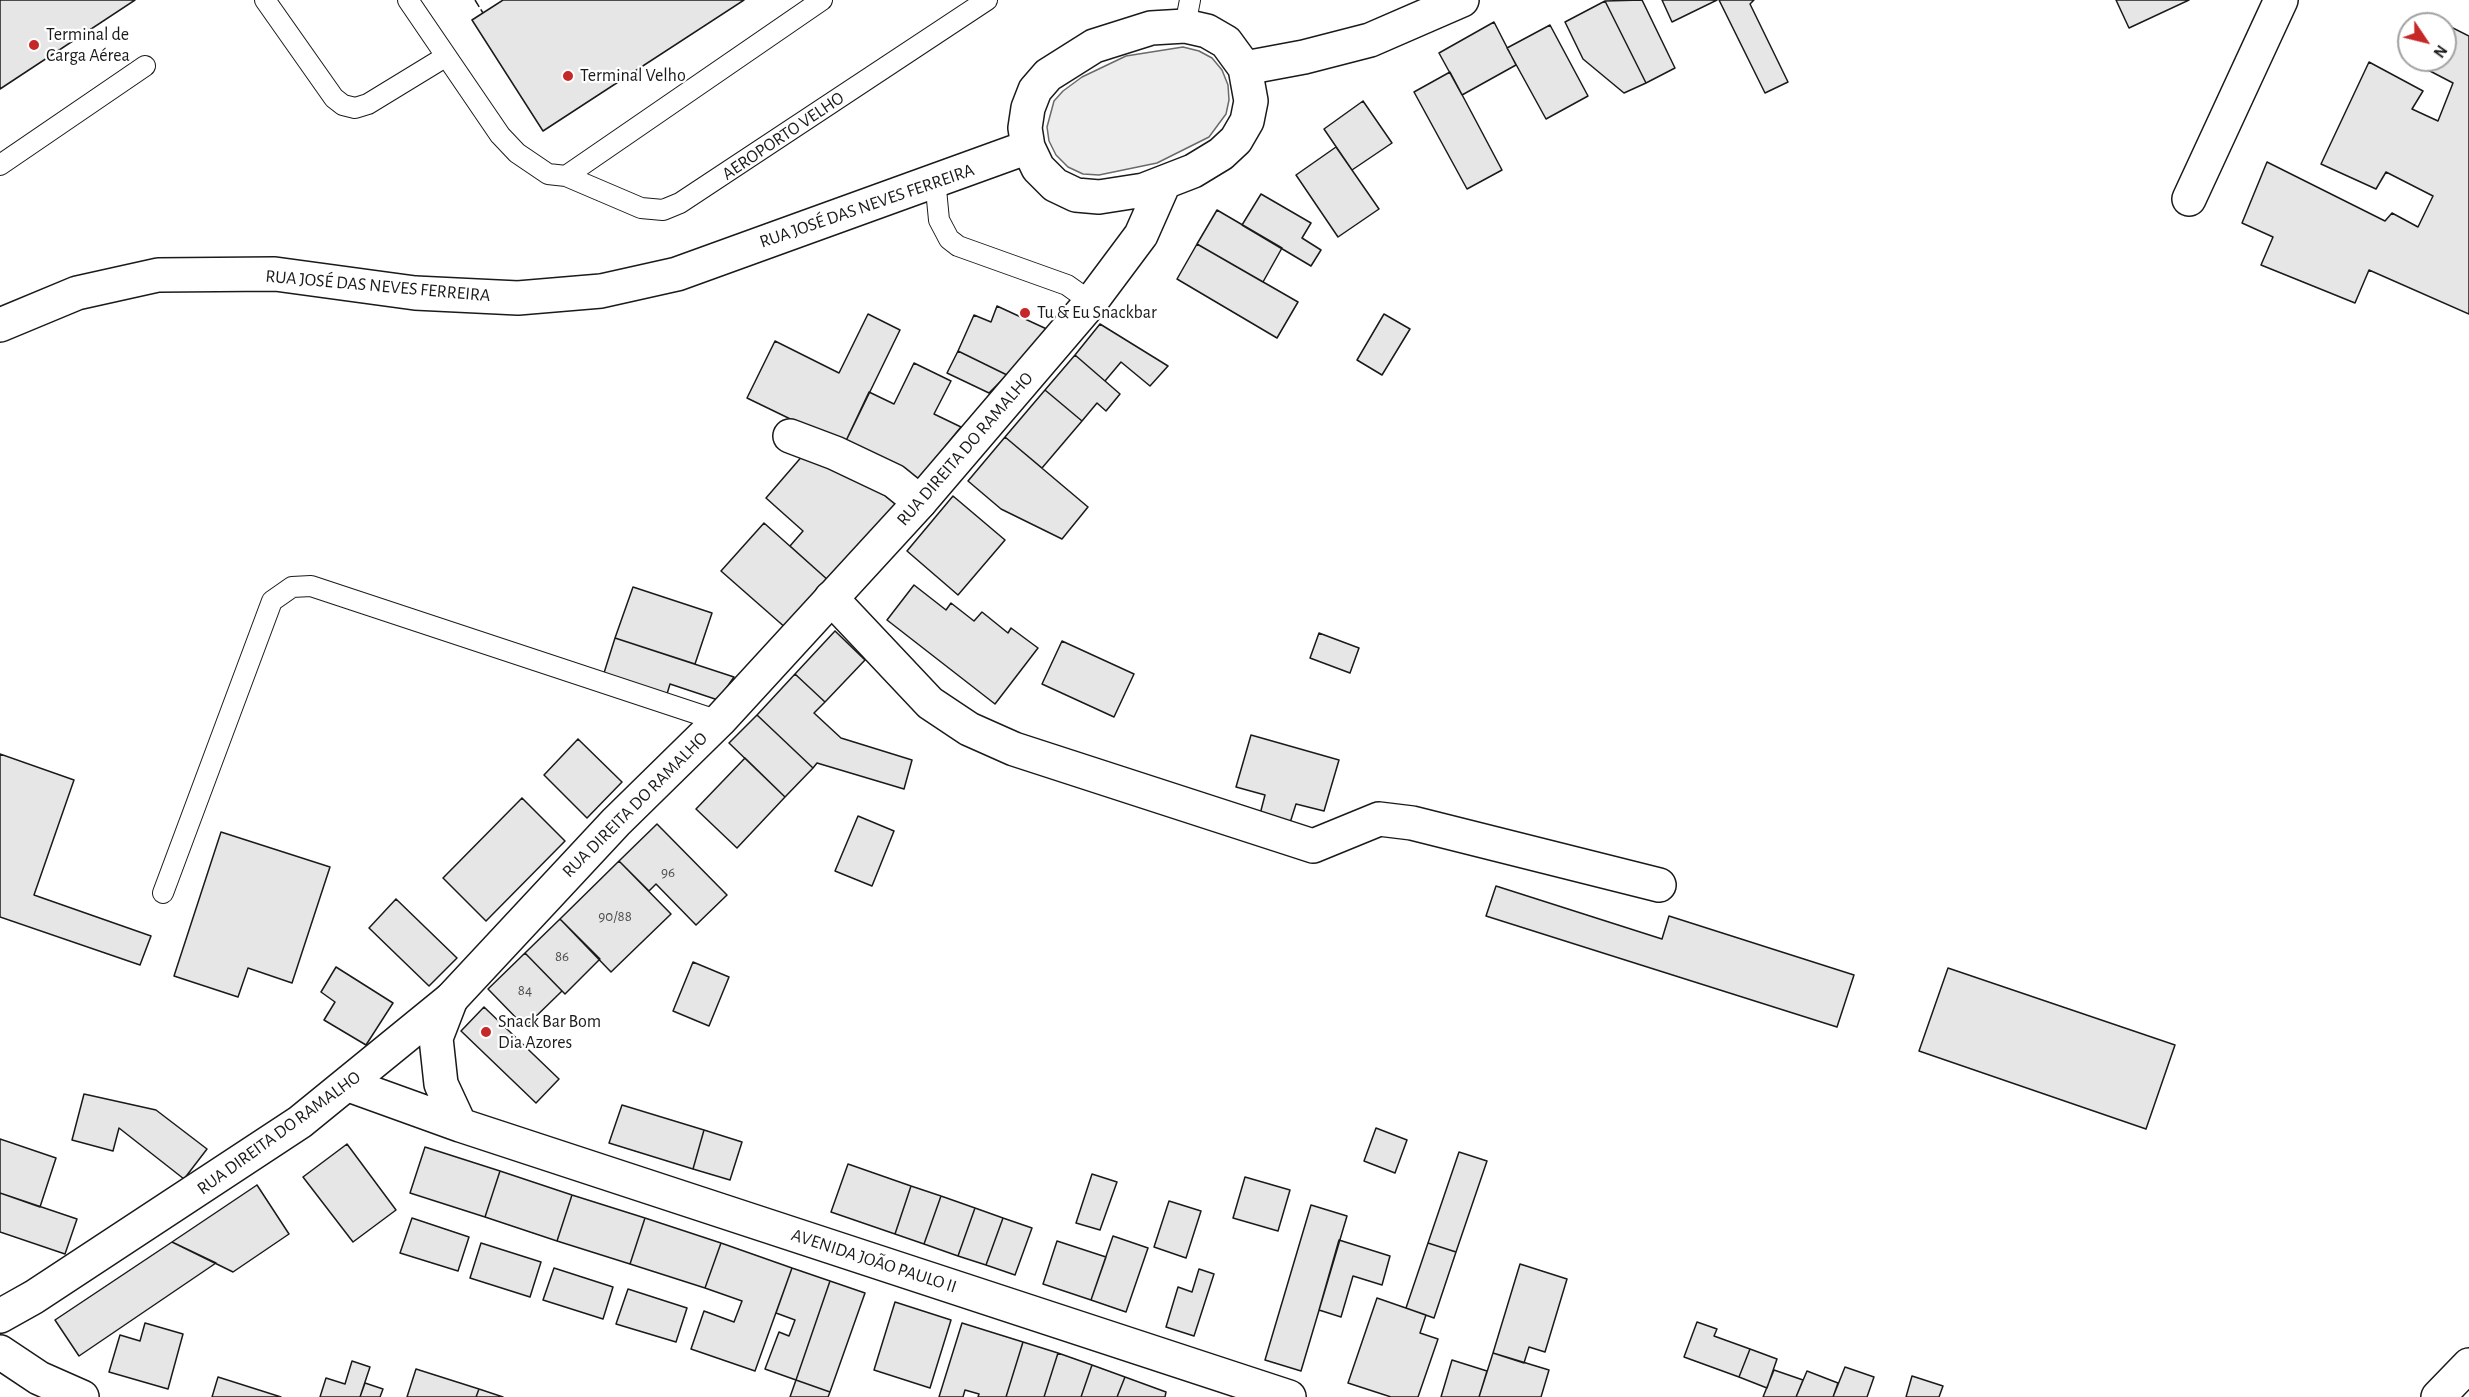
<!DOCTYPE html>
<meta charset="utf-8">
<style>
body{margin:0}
#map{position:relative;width:2469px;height:1397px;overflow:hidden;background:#fff;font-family:"Alegreya Sans",sans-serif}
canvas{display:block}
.north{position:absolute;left:2397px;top:12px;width:60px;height:60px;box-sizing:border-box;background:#fff;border:2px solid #a3a3a3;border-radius:50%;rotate:125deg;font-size:16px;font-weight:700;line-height:24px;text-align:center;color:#1a1a1a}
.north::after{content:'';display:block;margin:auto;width:21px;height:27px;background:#c62828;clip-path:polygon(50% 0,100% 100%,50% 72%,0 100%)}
</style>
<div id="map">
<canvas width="2469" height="1397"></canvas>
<div class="north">N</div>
</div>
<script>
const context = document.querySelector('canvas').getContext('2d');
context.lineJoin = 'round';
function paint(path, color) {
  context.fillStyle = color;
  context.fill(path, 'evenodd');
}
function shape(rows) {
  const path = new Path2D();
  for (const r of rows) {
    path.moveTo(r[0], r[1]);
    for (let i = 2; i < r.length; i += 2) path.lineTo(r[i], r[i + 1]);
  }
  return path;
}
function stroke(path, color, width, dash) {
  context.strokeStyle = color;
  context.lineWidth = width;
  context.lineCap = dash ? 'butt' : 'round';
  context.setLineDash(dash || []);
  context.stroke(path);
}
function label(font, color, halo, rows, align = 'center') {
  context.font = font + ' "Alegreya Sans",sans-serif';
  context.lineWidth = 4.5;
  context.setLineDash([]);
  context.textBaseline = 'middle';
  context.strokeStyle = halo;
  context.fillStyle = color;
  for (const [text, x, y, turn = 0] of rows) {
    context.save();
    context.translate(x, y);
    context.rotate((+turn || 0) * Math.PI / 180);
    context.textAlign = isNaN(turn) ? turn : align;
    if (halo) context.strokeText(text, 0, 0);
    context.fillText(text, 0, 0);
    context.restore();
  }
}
const green = shape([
 [1183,47,1199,51,1212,58,1222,70,1228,85,1229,100,1226,114,1209,137,1157,163,1099,175,1083,174,1068,167,1056,155,1049,141,1047,127,1054,101,1063,91,1082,77,1126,56,1183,47]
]);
const building = shape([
 [0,0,135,0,0,89,0,0],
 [503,0,744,0,543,131,472,20,503,0],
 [1642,0,1675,68,1646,83,1605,1,1642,0],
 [1662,0,1717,0,1672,22,1662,0],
 [1719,0,1754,0,1750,4,1788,82,1765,93,1719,0],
 [2116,0,2189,0,2129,28,2116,0],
 [1605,1,1646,83,1624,93,1583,59,1565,22,1605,1],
 [1494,22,1516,65,1462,95,1439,53,1494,22],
 [1550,25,1588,96,1546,119,1507,48,1550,25],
 [2447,25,2469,36,2469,314,2369,270,2355,303,2261,265,2273,237,2242,223,2267,162,2385,221,2392,213,2418,227,2433,196,2386,172,2376,189,2321,164,2369,62,2423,91,2412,109,2438,121,2453,83,2428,70,2432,60,2445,60,2447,25],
 [1450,72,1502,170,1467,189,1414,92,1450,72],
 [1363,101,1392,143,1352,170,1324,129,1363,101],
 [1336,147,1379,209,1338,237,1296,175,1336,147],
 [1261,194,1311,223,1302,238,1321,250,1311,266,1242,225,1261,194],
 [1217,210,1282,248,1263,282,1197,244,1217,210],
 [1197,244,1298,302,1277,338,1177,279,1197,244],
 [997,306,1051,331,1007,375,958,351,974,315,991,322,997,306],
 [868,314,900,330,844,445,747,398,775,341,839,373,868,314],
 [1384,314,1410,329,1382,375,1357,360,1384,314],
 [1100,324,1168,366,1150,386,1121,362,1105,381,1075,355,1100,324],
 [958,351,1007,375,989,393,947,373,958,351],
 [1075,355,1120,394,1106,411,1097,403,1082,421,1045,390,1075,355],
 [914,363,951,381,934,414,961,427,917,481,844,445,869,392,894,404,914,363],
 [1045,390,1082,421,1042,468,1005,437,1045,390],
 [1005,437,1088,507,1062,539,1001,509,968,481,1005,437],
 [804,454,902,499,829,581,790,546,803,531,766,498,804,454],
 [953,496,1005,540,958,595,907,551,953,496],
 [764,523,829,581,787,629,721,571,764,523],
 [914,585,946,610,951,603,974,621,982,612,1008,633,1011,628,1038,648,995,704,887,620,914,585],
 [633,587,712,613,695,664,615,638,633,587],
 [835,631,865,660,825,702,795,674,835,631],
 [1319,633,1359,648,1350,673,1310,658,1319,633],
 [615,638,734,677,718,700,670,684,667,694,604,673,615,638],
 [1062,641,1134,674,1114,717,1042,684,1062,641],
 [795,674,825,702,814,713,841,738,912,760,904,789,817,763,813,768,757,715,795,674],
 [757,715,813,768,785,797,729,743,757,715],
 [1251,735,1339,760,1324,811,1296,804,1289,826,1259,818,1265,795,1236,787,1251,735],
 [578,739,622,782,587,818,544,775,578,739],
 [0,754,74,780,34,895,151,936,140,965,0,917,0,754],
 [745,758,785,797,737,848,696,809,745,758],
 [522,798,565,841,486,921,443,878,522,798],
 [858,816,894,831,872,886,835,871,858,816],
 [657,824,727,895,696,925,656,884,649,891,619,861,657,824],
 [221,832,330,867,292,983,248,968,238,997,174,976,221,832],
 [619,861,671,914,611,972,560,919,619,861],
 [1496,886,1662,939,1669,916,1854,975,1837,1027,1486,916,1496,886],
 [396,899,457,958,429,986,369,928,396,899],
 [560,919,600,959,565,994,525,953,560,919],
 [525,953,562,991,525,1027,488,989,525,953],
 [693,962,729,977,709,1026,673,1011,693,962],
 [336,967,393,1003,366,1045,324,1020,335,1002,321,992,336,967],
 [1948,968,2175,1045,2146,1129,1919,1051,1948,968],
 [484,1007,559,1079,536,1103,461,1031,484,1007],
 [84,1094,156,1110,207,1149,184,1179,119,1128,113,1151,72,1140,84,1094],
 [622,1105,704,1130,693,1169,609,1143,622,1105],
 [1376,1128,1407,1140,1395,1173,1364,1161,1376,1128],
 [704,1130,742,1142,730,1180,693,1169,704,1130],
 [0,1139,56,1158,40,1207,0,1193,0,1139],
 [347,1144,396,1210,353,1242,303,1177,347,1144],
 [425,1147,500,1171,485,1217,410,1193,425,1147],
 [1459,1152,1487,1161,1456,1252,1428,1243,1459,1152],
 [848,1164,911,1186,895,1234,831,1212,848,1164],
 [500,1171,572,1195,557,1241,485,1217,500,1171],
 [1092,1174,1117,1182,1100,1230,1076,1223,1092,1174],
 [1245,1177,1290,1190,1278,1231,1233,1218,1245,1177],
 [257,1185,289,1234,233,1272,172,1242,257,1185],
 [911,1186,941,1196,924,1244,895,1234,911,1186],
 [0,1193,77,1219,65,1254,0,1232,0,1193],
 [572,1195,645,1218,630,1264,557,1241,572,1195],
 [941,1196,975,1208,958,1256,924,1244,941,1196],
 [1169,1201,1201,1211,1186,1258,1154,1247,1169,1201],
 [1311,1205,1347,1216,1301,1371,1265,1360,1311,1205],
 [975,1208,1003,1218,986,1265,958,1256,975,1208],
 [412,1218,469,1237,458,1271,400,1253,412,1218],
 [645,1218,721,1243,705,1288,630,1264,645,1218],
 [1003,1218,1032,1228,1015,1275,986,1265,1003,1218],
 [1113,1236,1148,1248,1126,1312,1091,1300,1113,1236],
 [1339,1240,1390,1256,1382,1285,1353,1276,1341,1317,1319,1310,1339,1240],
 [1057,1241,1106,1257,1091,1300,1043,1284,1057,1241],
 [172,1242,216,1263,79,1356,55,1320,172,1242],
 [481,1243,541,1262,530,1297,470,1278,481,1243],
 [721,1243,792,1268,755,1371,691,1349,704,1311,734,1322,742,1301,705,1288,721,1243],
 [1428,1243,1456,1252,1434,1318,1406,1308,1428,1243],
 [1520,1264,1567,1279,1545,1352,1529,1347,1524,1363,1493,1353,1520,1264],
 [554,1268,613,1287,603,1319,543,1300,554,1268],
 [792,1268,830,1281,796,1380,765,1369,779,1332,789,1336,795,1320,776,1313,792,1268],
 [1199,1269,1214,1274,1194,1336,1166,1327,1178,1287,1192,1292,1199,1269],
 [830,1281,865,1293,830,1392,796,1380,830,1281],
 [628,1289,687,1308,676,1342,616,1324,628,1289],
 [1377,1298,1426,1315,1420,1333,1438,1339,1418,1397,1391,1397,1348,1383,1377,1298],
 [895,1302,951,1320,930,1388,874,1370,895,1302],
 [1697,1322,1717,1329,1714,1336,1750,1349,1739,1377,1684,1357,1697,1322],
 [145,1323,183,1334,168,1389,109,1372,120,1335,140,1341,145,1323],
 [962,1323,1023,1342,1006,1397,978,1397,979,1394,965,1390,963,1397,939,1397,962,1323],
 [1023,1342,1058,1353,1044,1397,1006,1397,1023,1342],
 [1750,1349,1777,1359,1767,1388,1739,1377,1750,1349],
 [1058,1353,1092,1365,1081,1397,1044,1397,1058,1353],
 [1493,1353,1549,1370,1541,1397,1479,1397,1493,1353],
 [1452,1360,1487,1371,1479,1397,1441,1397,1452,1360],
 [352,1361,370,1367,360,1397,320,1397,326,1378,345,1384,352,1361],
 [1092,1365,1125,1377,1117,1397,1081,1397,1092,1365],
 [1845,1367,1874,1377,1867,1397,1833,1397,1845,1367],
 [416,1369,479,1389,476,1397,407,1397,416,1369],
 [1774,1370,1803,1380,1796,1397,1763,1397,1774,1370],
 [1807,1371,1838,1383,1833,1397,1796,1397,1807,1371],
 [1912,1376,1943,1386,1939,1397,1906,1397,1912,1376],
 [218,1377,281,1397,212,1397,218,1377],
 [1125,1377,1166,1392,1165,1397,1117,1397,1125,1377],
 [796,1380,830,1392,828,1397,790,1397,796,1380],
 [365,1383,383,1389,380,1397,360,1397,365,1383],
 [479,1389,503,1397,476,1397,479,1389]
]);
const service = shape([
 [265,0,334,98,343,105,355,108,368,104,445,57],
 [408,0,500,135,517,153,548,174,566,176,641,208,663,210,680,203,987,0],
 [1185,26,1190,0],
 [0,165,145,66],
 [566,176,822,0],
 [935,179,939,220,949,239,958,246,1067,285,1091,302],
 [163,893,272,601,292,587,311,586,719,721]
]);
const minor = shape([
 [2189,199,2281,0],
 [790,436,835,453,894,481,920,502],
 [831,598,930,703,969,729,1014,749,1313,846,1379,819,1412,823,1659,885],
 [0,1352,39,1378,82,1397]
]);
const tertiary = shape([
 [451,999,436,1038,441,1084,460,1125],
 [349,1085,460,1125,1289,1397]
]);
const primary = shape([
 [1185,26,1207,31,1226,42,1245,68,1251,101,1247,121,1236,140,1221,154,1193,171,1144,190,1099,197,1076,195,1055,185,1038,168,1028,147,1025,128,1028,108,1035,90,1048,75,1094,46,1151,28,1185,26],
 [1245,68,1304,57,1370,40,1462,0],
 [0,325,77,293,158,275,275,274,415,293,518,298,601,291,677,274,1028,147],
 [0,1316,34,1297,300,1122,451,999,616,822,719,721,920,502,1091,302,1141,235,1164,183]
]);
const trunk = shape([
 [2438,1397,2469,1365]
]);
const fence = shape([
 [475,0,483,13]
]);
const markers = [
 [34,45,6,"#c62828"],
 [568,76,6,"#c62828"],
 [1025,313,6,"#c62828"],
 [486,1032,6,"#c62828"]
];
const numberNames = [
 ["96",668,872],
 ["90/88",615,916],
 ["86",562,956],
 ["84",525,990]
];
const poiNames = [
 ["Terminal de",46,35],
 ["Carga Aérea",46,56],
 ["Terminal Velho",580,76],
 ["Tu & Eu Snackbar",1037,313],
 ["Snack Bar Bom",498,1022],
 ["Dia Azores",498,1043]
];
const streetNames = [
 ["AEROPORTO VELHO",783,136,-34],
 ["RUA JOSÉ DAS NEVES FERREIRA",867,206,-19],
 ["RUA JOSÉ DAS NEVES FERREIRA",378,286,5],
 ["RUA DIREITA DO RAMALHO",965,449,-49],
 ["RUA DIREITA DO RAMALHO",635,805,-45],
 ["RUA DIREITA DO RAMALHO",279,1133,-36],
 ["AVENIDA JOÃO PAULO II",874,1261,18]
];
paint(green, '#ededed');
stroke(green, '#6a6a6a', 1.5);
paint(building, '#e6e6e6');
stroke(building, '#1a1a1a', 1.5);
stroke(service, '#1a1a1a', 22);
stroke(minor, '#1a1a1a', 36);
stroke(tertiary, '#1a1a1a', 36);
stroke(primary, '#1a1a1a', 36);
stroke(trunk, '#1a1a1a', 36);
stroke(service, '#fff', 20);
stroke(minor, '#fff', 33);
stroke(tertiary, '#fff', 33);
stroke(primary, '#fff', 33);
stroke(trunk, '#fff', 33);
stroke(fence, '#1a1a1a', 1.5, [8, 3]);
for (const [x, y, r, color] of markers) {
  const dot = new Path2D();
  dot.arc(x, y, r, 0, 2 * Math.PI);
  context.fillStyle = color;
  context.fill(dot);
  stroke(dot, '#fff', 2);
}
label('15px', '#4d4d4d', null, numberNames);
label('18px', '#1a1a1a', '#fff', poiNames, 'left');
label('18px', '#1a1a1a', '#fff', streetNames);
</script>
